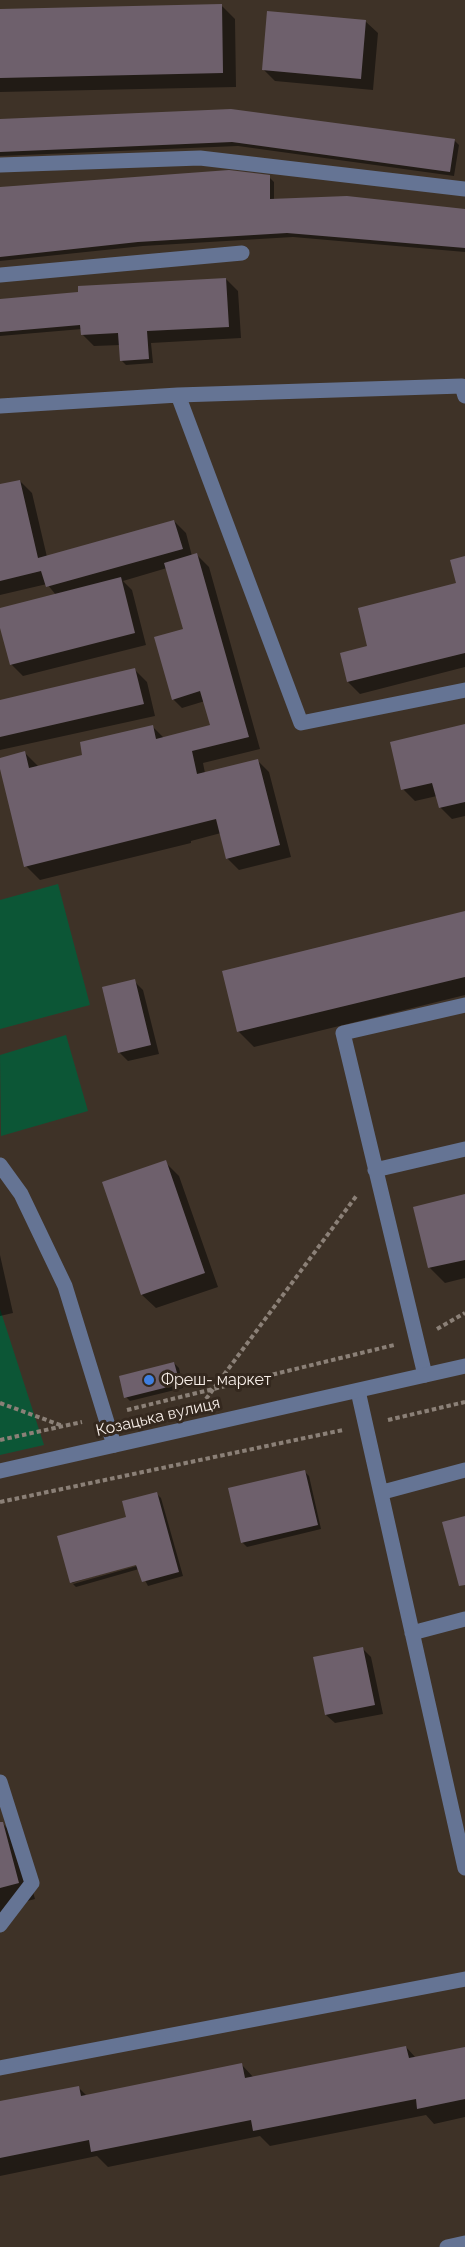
<!DOCTYPE html>
<meta charset="utf-8">
<style>
body{margin:0}
canvas{display:block;background:#3e3227}
</style>
<canvas width="465" height="2247"></canvas>
<script>
const context = document.querySelector('canvas').getContext('2d');
context.lineJoin = 'round';
function paint(path, color) {
  context.fillStyle = color;
  context.fill(path, 'evenodd');
}
function shape(rows) {
  const path = new Path2D();
  for (const r of rows) {
    path.moveTo(r[0], r[1]);
    for (let i = 2; i < r.length; i += 2) path.lineTo(r[i], r[i + 1]);
  }
  return path;
}
function stroke(path, color, width, dash) {
  context.strokeStyle = color;
  context.lineWidth = width;
  context.lineCap = dash ? 'butt' : 'round';
  context.setLineDash(dash || []);
  context.stroke(path);
}
function label(font, color, halo, rows, align = 'center') {
  context.font = font + ' Raleway,sans-serif';
  context.lineWidth = 6;
  context.setLineDash([]);
  context.textBaseline = 'middle';
  context.strokeStyle = halo;
  context.fillStyle = color;
  for (const [text, x, y, turn = 0] of rows) {
    context.save();
    context.translate(x, y);
    context.rotate((+turn || 0) * Math.PI / 180);
    context.textAlign = isNaN(turn) ? turn : align;
    if (halo) context.strokeText(text, 0, 0);
    context.fillText(text, 0, 0);
    context.restore();
  }
}
const green = shape([
 [58,884,90,1005,0,1029,0,900],
 [66,1035,88,1111,1,1136,0,1055],
 [0,1309,44,1445,0,1455]
]);
const shadow = shape([
 [221,5,235,19,236,87,0,92,0,10],
 [365,21,378,33,373,90,275,81,263,69],
 [0,121,454,140,459,145,454,176,238,146,0,156],
 [269,177,274,182,274,201,465,210,465,252,293,237,143,246,0,261,0,189],
 [226,279,238,291,241,338,151,343,153,363,126,365,122,361,121,345,94,346,82,334,82,329,0,336,0,300],
 [20,481,32,493,47,557,174,521,186,533,192,556,197,555,209,567,260,749,203,763,205,773,257,760,269,772,291,857,239,870,227,858,221,833,191,841,191,843,40,880,26,866,0,759,25,753,39,767,84,756,152,726,164,738,212,727,205,701,182,708,173,699,186,634,167,568,123,581,132,590,146,645,23,676,11,664,0,622,0,610,56,595,47,584,0,595,0,486],
 [465,557,465,667,360,694,348,682,369,647,458,584],
 [135,670,147,682,155,716,0,750,0,701],
 [465,725,465,816,452,819,440,807,437,796,415,801,403,789],
 [465,913,465,995,254,1047,238,1031],
 [134,981,143,990,159,1054,128,1061,119,1052],
 [165,1162,179,1176,218,1287,156,1308,142,1295],
 [465,1196,465,1278,445,1283,430,1268,415,1208],
 [0,1255,13,1313,0,1316],
 [174,1363,179,1368,183,1388,130,1401,126,1397],
 [304,1471,309,1476,321,1529,247,1547,242,1542],
 [156,1493,161,1498,183,1576,148,1586,139,1569,76,1587,73,1584,144,1564,143,1561,72,1583,59,1537,128,1518,124,1502],
 [362,1648,371,1657,383,1714,335,1723,326,1715],
 [2,1823,18,1839,35,1899,4,1907,8,1918,0,1920,0,1824],
 [406,2047,416,2058,465,2048,465,2117,434,2124,426,2115,270,2146,260,2136,108,2167,97,2156,0,2176,0,2103,78,2087,87,2096,242,2065,254,2078]
]);
const building = shape([
 [222,4,223,73,0,78,0,9],
 [267,11,366,20,361,79,262,70],
 [231,109,455,139,450,172,232,142,0,152,0,119],
 [229,170,270,175,270,199,347,196,465,209,465,248,287,233,138,242,0,257,0,187],
 [226,278,229,327,147,331,149,359,120,361,118,333,81,335,80,325,0,332,0,299,78,292,78,286],
 [20,480,38,558,174,520,183,549,46,587,41,571,0,581,0,484],
 [197,553,249,737,192,751,197,774,258,759,280,845,226,859,216,819,24,867,0,769,0,758,25,751,29,768,82,755,80,742,153,725,156,739,210,725,200,691,172,700,154,637,183,629,164,563],
 [465,556,465,653,347,682,340,653,367,646,358,608,456,583,450,560],
 [121,577,135,633,10,665,0,628,0,608],
 [135,668,144,704,0,737,0,700],
 [465,724,465,802,439,808,432,783,401,790,390,742],
 [465,911,465,977,237,1032,222,971],
 [135,979,151,1045,118,1053,102,987],
 [166,1160,205,1273,141,1295,102,1182],
 [465,1194,465,1260,428,1268,413,1207],
 [174,1362,180,1384,124,1398,119,1376],
 [305,1470,318,1525,241,1543,228,1488],
 [157,1492,179,1572,142,1582,136,1565,70,1583,57,1536,126,1517,122,1501],
 [465,1516,465,1585,459,1586,442,1522],
 [363,1647,375,1705,325,1715,313,1657],
 [0,1822,3,1822,19,1883,0,1888],
 [406,2046,409,2058,465,2047,465,2099,417,2109,416,2099,253,2131,251,2120,91,2152,89,2140,0,2158,0,2101,79,2086,81,2096,242,2063,245,2078]
]);
const path = shape([
 [437,1329,465,1313],
 [206,1399,357,1195],
 [0,1403,63,1426],
 [127,1410,394,1345],
 [388,1420,465,1402],
 [0,1440,82,1422],
 [0,1502,343,1430]
]);
const lane = shape([
 [0,165,200,158,465,189],
 [0,275,242,253],
 [178,395,462,386,465,396],
 [0,406,178,395,301,723,465,690],
 [0,1165,21,1194,65,1286,114,1445],
 [375,1170,465,1149],
 [425,1375,343,1033,465,1005],
 [358,1391,465,1868],
 [383,1492,465,1470],
 [412,1633,465,1619],
 [0,1782,32,1883,0,1925],
 [0,2068,465,1979],
 [447,2247,465,2243]
]);
const street = shape([
 [0,1471,465,1366]
]);
const markers = [
 [149,1380,6,"#3f7fe0"]
];
const poiNames = [
 ["Фреш- маркет",161,1380]
];
const streetNames = [
 ["Козацька вулиця",158,1417,-13]
];
paint(green, '#0c5636');
paint(shadow, '#0007');
paint(building, '#6e606c');
stroke(path, '#8b8077', 4, [4.5, 3]);
stroke(lane, '#657494', 15);
stroke(street, '#657494', 15);
for (const [x, y, r, color] of markers) {
  const dot = new Path2D();
  dot.arc(x, y, r, 0, 2 * Math.PI);
  context.fillStyle = color;
  context.fill(dot);
  stroke(dot, '#34281e', 2);
}
label('16px', '#f7eee8', '#34281e', poiNames, 'left');
label('16px', '#f7eee8', '#34281e', streetNames);
</script>
